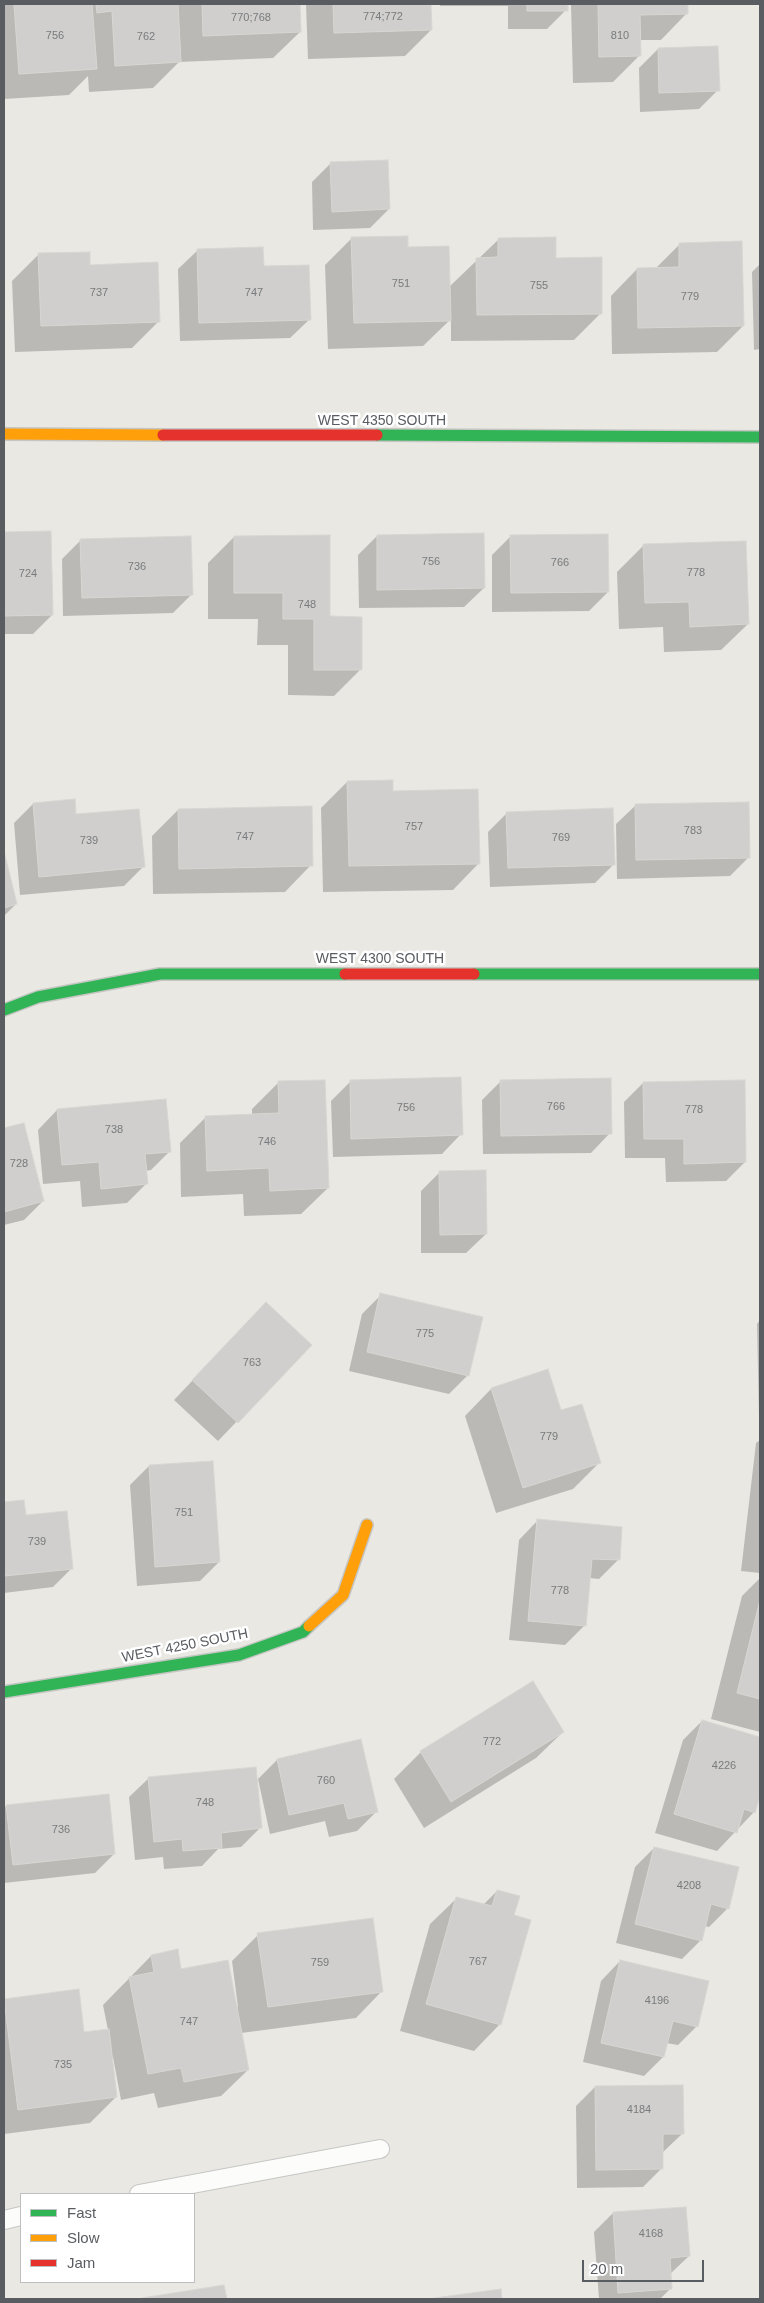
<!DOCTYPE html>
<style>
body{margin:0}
#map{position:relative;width:764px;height:2303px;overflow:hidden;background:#e9e8e3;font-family:Helvetica,sans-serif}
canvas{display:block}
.frame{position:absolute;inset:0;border:5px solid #595d61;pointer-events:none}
.legend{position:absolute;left:20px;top:2193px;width:175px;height:90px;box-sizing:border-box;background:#fff;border:1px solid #bdbec0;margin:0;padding:6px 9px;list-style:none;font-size:15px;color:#595d61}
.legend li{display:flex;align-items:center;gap:10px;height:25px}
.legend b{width:25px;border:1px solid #bdbec0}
.scale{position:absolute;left:582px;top:2260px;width:122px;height:22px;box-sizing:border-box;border:2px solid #595d61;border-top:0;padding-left:6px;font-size:15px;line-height:18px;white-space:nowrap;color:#595d61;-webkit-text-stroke:4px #fff;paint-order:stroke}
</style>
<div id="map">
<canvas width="764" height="2303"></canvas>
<div class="frame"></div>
<ul class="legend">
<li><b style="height:6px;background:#30b455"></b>Fast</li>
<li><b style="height:6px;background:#ff9f0a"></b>Slow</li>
<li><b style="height:6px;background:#e5322d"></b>Jam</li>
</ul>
<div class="scale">20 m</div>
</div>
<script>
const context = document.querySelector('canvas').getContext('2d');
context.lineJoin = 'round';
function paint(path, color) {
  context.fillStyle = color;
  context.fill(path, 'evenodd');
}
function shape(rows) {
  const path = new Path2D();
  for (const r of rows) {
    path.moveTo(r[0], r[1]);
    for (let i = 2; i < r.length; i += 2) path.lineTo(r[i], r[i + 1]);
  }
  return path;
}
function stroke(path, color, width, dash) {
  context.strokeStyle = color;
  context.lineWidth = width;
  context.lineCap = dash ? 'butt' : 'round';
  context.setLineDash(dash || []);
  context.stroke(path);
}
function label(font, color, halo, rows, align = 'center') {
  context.font = font + ' Helvetica,sans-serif';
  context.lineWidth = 5;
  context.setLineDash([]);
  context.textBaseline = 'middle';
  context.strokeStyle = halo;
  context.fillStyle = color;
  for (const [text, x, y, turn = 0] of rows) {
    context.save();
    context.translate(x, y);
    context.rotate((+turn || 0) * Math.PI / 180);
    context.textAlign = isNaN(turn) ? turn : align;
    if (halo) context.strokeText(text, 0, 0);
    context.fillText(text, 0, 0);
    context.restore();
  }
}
const shadow = shape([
 [4,4,298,4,300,32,273,58,179,62,153,88,89,92,88,76,69,95,4,99],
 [306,4,430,4,431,30,405,56,308,59],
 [440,4,566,4,566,10,547,29,508,29,508,6,440,6],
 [571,4,687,4,687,13,661,40,639,40,640,55,613,82,573,83],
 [658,49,718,90,699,109,640,112,639,68],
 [331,163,389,209,370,228,313,230,312,182],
 [352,238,407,248,449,287,498,240,555,259,601,313,574,340,451,341,451,319,423,346,328,349,325,265],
 [680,244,743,326,717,352,612,354,611,296,637,269,655,269],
 [198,250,310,319,290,338,180,341,178,269],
 [39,254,89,266,158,322,132,348,15,352,12,281],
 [760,264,760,349,754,350,752,272],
 [50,533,52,615,33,634,4,634,4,534],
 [377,536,484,588,464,607,359,608,358,555],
 [511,536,608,592,589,611,492,612,492,555],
 [234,537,329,617,361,669,334,696,288,695,288,645,257,645,258,619,208,619,208,563],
 [81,540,192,594,173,613,63,616,62,559],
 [644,545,748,624,721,650,664,652,663,627,619,629,617,572],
 [347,782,392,792,479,863,453,890,323,892,321,808],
 [33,804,75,815,143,867,124,886,20,895,14,823],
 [636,805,749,857,730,876,617,879,616,824],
 [178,810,311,865,285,892,153,894,152,836],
 [507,813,614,864,595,883,490,887,488,832],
 [4,856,16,904,4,916],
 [501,1081,610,1133,591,1153,483,1154,482,1100],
 [350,1082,461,1134,442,1154,333,1157,331,1101],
 [278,1083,328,1188,301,1214,244,1216,243,1194,181,1197,180,1143,206,1117,252,1115,252,1109],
 [643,1083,745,1162,726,1181,666,1182,665,1158,625,1158,624,1102],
 [57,1110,170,1151,151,1170,145,1171,146,1184,127,1203,82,1207,80,1181,43,1184,38,1130],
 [23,1124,43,1201,24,1220,4,1225,4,1129],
 [440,1172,486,1234,466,1253,421,1253,421,1191],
 [381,1295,468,1375,449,1394,349,1371,362,1314],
 [760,1320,760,1417,759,1417,757,1324],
 [247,1323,310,1345,218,1441,174,1400],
 [491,1389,561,1412,599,1463,573,1489,496,1513,465,1416],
 [760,1440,760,1573,741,1571,756,1443],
 [149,1466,219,1562,200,1581,137,1586,130,1485],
 [23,1501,25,1517,72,1568,53,1587,4,1593,4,1503],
 [538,1520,618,1560,599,1579,589,1578,584,1626,565,1645,509,1640,519,1540],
 [760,1578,760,1732,711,1719,742,1596],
 [532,1683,563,1732,536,1758,424,1828,394,1779,421,1752],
 [702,1721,760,1738,760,1792,754,1812,717,1851,655,1833,683,1740],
 [277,1760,376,1812,357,1831,329,1837,325,1821,270,1834,258,1779],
 [149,1778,260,1828,241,1847,218,1849,202,1866,164,1869,163,1857,135,1860,129,1797],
 [6,1806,114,1854,95,1873,4,1883,4,1809],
 [654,1848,728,1908,709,1927,704,1926,701,1940,682,1959,616,1943,635,1867],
 [497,1891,500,2024,474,2051,400,2031,430,1924,457,1898,483,1905],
 [258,1935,382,1991,356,2018,241,2033,248,2070,221,2096,158,2108,154,2093,121,2100,113,2057,111,2057,116,2097,90,2123,4,2134,4,2000,83,2034,108,2030,103,2005,151,1956,180,1971,238,2007,232,1961],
 [620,1961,697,2026,678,2045,666,2043,663,2057,644,2076,583,2062,601,1981],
 [595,2087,682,2134,662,2153,662,2168,643,2187,577,2188,576,2106],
 [613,2213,689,2256,669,2275,670,2289,660,2299,599,2299,594,2232],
 [223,2287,225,2299,142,2299],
 [500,2291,501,2299,436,2299]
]);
const building = shape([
 [14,4,92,4,97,69,19,74,14,4],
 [96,4,178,4,181,62,115,66,112,11,97,13,96,4],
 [202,4,300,4,301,32,203,36,202,4],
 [333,4,431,4,432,30,334,33,333,4],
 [527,4,568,4,568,11,527,11,527,4],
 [598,4,688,4,688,14,640,15,641,56,599,57,598,4],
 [718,46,720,91,659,93,658,48,718,46],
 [388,160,390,209,332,212,330,162,388,160],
 [408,236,408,247,449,246,451,321,354,323,351,237,408,236],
 [556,237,556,258,602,257,602,314,477,315,476,258,498,257,498,238,556,237],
 [742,241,744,326,638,328,637,268,679,267,679,243,742,241],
 [263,247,264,266,309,265,311,320,199,323,197,249,263,247],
 [90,252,90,265,158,262,160,322,41,326,38,253,90,252],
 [51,531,53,615,4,616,4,532,51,531],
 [484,533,485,588,377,590,377,535,484,533],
 [608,534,609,592,511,593,510,535,608,534],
 [330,535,330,616,362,617,362,670,314,670,314,619,283,619,283,593,234,593,234,536,330,535],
 [191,536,193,595,82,598,80,539,191,536],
 [746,541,749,624,690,627,689,602,645,603,643,544,746,541],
 [393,780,393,791,478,789,480,864,349,866,347,781,393,780],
 [75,799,76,814,139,809,145,867,39,877,33,803,75,799],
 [749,802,750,858,636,860,635,804,749,802],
 [312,806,313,866,179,869,178,809,312,806],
 [613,808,615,865,508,868,506,812,613,808],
 [4,851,17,904,4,908,4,851],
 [461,1077,463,1135,351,1139,350,1080,461,1077],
 [611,1078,612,1134,501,1136,500,1080,611,1078],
 [325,1080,329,1188,270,1191,269,1168,207,1171,205,1116,279,1113,278,1081,325,1080],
 [745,1080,746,1162,684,1164,684,1139,644,1139,643,1082,745,1080],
 [166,1099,171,1152,145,1154,148,1184,101,1189,99,1162,62,1165,57,1109,166,1099],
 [24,1123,44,1201,4,1212,4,1128,24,1123],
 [486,1170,487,1234,440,1235,439,1171,486,1170],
 [380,1293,483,1317,469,1376,367,1352,380,1293],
 [266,1302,312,1345,238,1423,192,1380,266,1302],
 [548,1369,561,1410,582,1404,601,1463,523,1488,491,1388,548,1369],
 [213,1461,220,1562,155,1567,149,1465,213,1461],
 [24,1500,26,1515,67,1511,73,1569,4,1576,4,1502,24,1500],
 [537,1519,622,1527,620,1560,592,1559,586,1626,528,1621,537,1519],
 [760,1600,760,1699,737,1693,760,1600],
 [533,1681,564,1732,451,1802,420,1751,533,1681],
 [702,1720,760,1737,760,1796,755,1813,744,1809,737,1833,674,1814,702,1720],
 [361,1739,378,1812,348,1819,344,1803,289,1815,277,1759,361,1739],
 [256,1767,262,1828,221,1833,222,1848,183,1851,182,1839,154,1842,148,1777,256,1767],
 [109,1794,115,1854,13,1865,6,1805,109,1794],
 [654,1847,739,1867,729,1909,711,1904,702,1941,635,1924,654,1847],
 [497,1890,520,1896,514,1915,531,1920,501,2025,426,2004,456,1897,492,1906,497,1890],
 [373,1918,383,1992,268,2007,257,1933,373,1918],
 [178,1949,181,1969,228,1960,249,2070,184,2082,181,2068,148,2074,129,1977,154,1972,151,1955,178,1949],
 [620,1960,709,1981,698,2027,673,2021,664,2057,601,2043,620,1960],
 [79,1989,84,2032,109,2029,117,2097,18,2110,4,1999,79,1989],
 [683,2085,684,2134,663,2134,663,2169,596,2170,595,2086,683,2085],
 [686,2207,690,2256,670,2258,672,2289,618,2293,613,2212,686,2207],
 [224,2285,227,2299,142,2299,142,2298,224,2285],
 [501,2289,502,2299,427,2299,501,2289]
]);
const lane = shape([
 [139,2194,380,2149],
 [4,2220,21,2216]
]);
const fast = shape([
 [377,435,760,437],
 [474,974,760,974],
 [4,1010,38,997,160,974,345,974],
 [4,1692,239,1655,303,1632,309,1626]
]);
const slow = shape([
 [4,434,163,435],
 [309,1626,343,1595,367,1525]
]);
const jam = shape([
 [163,435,377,435],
 [345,974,474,974]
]);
const numberNames = [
 ["774;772",383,17],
 ["770;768",251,18],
 ["756",55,36],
 ["810",620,36],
 ["762",146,37],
 ["751",401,284],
 ["755",539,286],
 ["737",99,293],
 ["747",254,293],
 ["779",690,297],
 ["756",431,562],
 ["766",560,563],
 ["736",137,567],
 ["778",696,573],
 ["724",28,574],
 ["748",307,605],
 ["757",414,827],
 ["783",693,831],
 ["747",245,837],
 ["769",561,838],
 ["739",89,841],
 ["766",556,1107],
 ["756",406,1108],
 ["778",694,1110],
 ["738",114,1130],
 ["746",267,1142],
 ["728",19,1164],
 ["775",425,1334],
 ["763",252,1363],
 ["779",549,1437],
 ["751",184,1513],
 ["739",37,1542],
 ["778",560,1591],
 ["772",492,1742],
 ["4226",724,1766],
 ["760",326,1781],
 ["748",205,1803],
 ["736",61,1830],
 ["4208",689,1886],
 ["767",478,1962],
 ["759",320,1963],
 ["4196",657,2001],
 ["747",189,2022],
 ["735",63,2065],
 ["4184",639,2110],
 ["4168",651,2234]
];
const streetNames = [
 ["WEST 4350 SOUTH",382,421],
 ["WEST 4300 SOUTH",380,959],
 ["WEST 4250 SOUTH",185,1646,-11]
];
paint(shadow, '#0003');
paint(building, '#d0cfcd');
stroke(building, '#d8d6d2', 1);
stroke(lane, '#c6c6c5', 20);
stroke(fast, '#c5c5c3', 14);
stroke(slow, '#c5c5c3', 14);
stroke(jam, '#c5c5c3', 14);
stroke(lane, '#fcfcfb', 18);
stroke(fast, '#30b455', 11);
stroke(slow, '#ff9f0a', 11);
stroke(jam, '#e5322d', 11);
label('11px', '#787b7d', null, numberNames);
label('14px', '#595d61', '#fff', streetNames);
</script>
